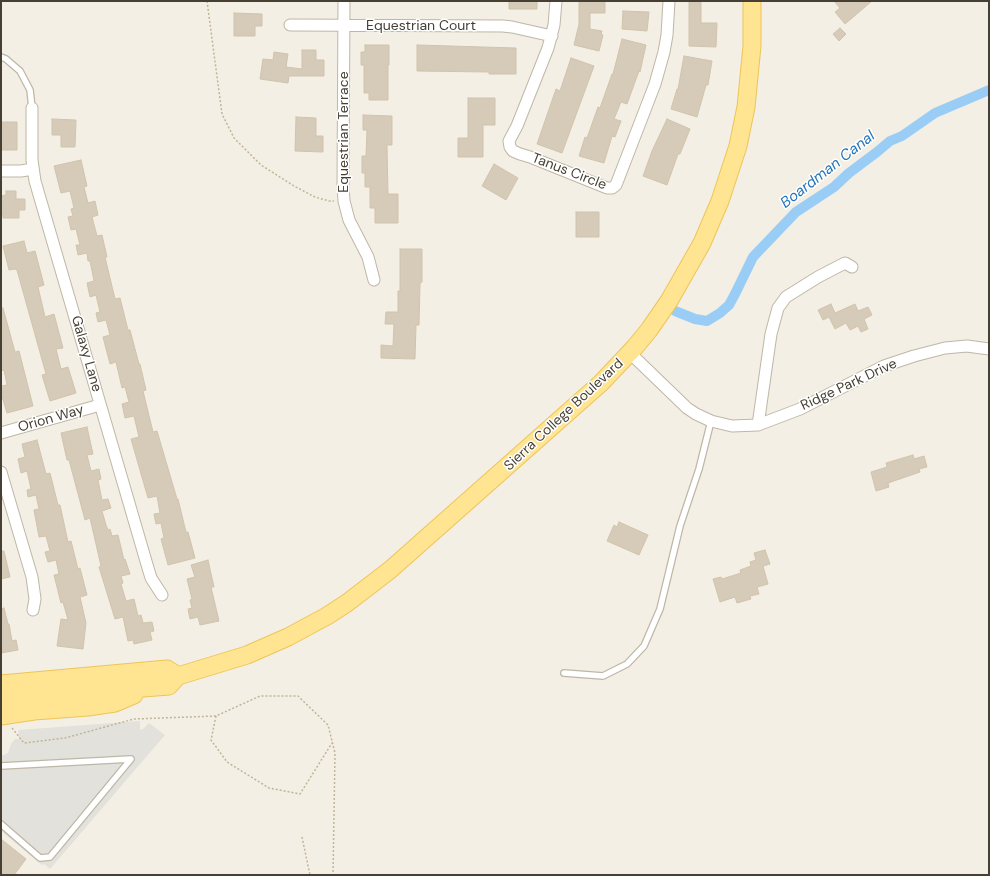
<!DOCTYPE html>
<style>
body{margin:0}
#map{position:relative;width:990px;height:876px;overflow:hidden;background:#f3efe4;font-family:"DM Sans",sans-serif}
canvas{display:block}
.frame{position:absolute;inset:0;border:2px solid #463f33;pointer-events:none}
</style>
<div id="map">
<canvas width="990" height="876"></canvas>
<div class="frame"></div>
</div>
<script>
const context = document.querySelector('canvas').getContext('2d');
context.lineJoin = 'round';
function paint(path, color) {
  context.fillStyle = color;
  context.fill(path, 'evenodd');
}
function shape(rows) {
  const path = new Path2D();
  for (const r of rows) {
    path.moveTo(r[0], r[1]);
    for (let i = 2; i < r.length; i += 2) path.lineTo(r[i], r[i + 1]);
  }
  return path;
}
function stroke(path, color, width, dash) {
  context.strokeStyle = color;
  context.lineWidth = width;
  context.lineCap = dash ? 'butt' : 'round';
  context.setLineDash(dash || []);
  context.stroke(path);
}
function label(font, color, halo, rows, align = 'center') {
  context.font = font + ' "DM Sans",sans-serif';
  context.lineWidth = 3;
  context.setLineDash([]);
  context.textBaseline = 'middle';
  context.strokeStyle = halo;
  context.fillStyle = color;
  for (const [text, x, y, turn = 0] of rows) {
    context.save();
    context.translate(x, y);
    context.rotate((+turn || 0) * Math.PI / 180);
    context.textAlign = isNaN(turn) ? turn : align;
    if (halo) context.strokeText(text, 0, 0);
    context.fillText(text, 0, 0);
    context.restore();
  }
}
const parking = shape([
 [140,721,140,730,143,729,149,723,165,735,50,869,44,864,42,865,1,831,1,756,8,753,11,744,15,739,19,739,18,730]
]);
const canal = shape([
 [675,311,695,319,707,321,720,313,729,305,735,294,753,257,796,212,834,187,849,173,877,152,890,141,902,136,935,113,989,90]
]);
const building = shape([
 [509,1,537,1,537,9,509,9,509,1],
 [579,1,605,1,605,13,590,13,590,29,602,31,601,34,603,35,599,51,574,45,579,24,579,1],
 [689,1,701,1,701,23,717,23,716,47,689,46,689,1],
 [834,1,872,1,845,24,835,12,840,8,834,1],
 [623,11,649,12,647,31,622,29,623,11],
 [234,13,262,14,262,26,255,26,255,36,234,36,234,13],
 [840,28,846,34,839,41,833,34,840,28],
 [622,39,646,45,640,72,639,71,627,104,621,102,614,119,621,121,615,137,612,136,604,163,579,156,585,137,587,138,598,107,600,108,612,74,613,74,622,39],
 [365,45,389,45,389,65,388,65,388,100,369,100,369,93,364,93,364,65,361,65,361,52,365,52,365,45],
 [417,45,516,48,516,74,489,74,489,72,417,71,417,45],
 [302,50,316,50,316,60,324,60,324,76,289,76,288,83,260,79,263,59,273,60,274,52,288,54,286,67,302,69,302,50],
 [684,56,712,61,708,85,706,85,697,117,671,109,677,89,678,89,684,56],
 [571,58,594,66,562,153,537,144,556,89,560,91,571,58],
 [468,98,495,98,495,125,483,125,483,157,458,157,458,138,468,138,468,98],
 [363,115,392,116,392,145,387,145,388,194,398,194,398,223,375,223,375,208,370,208,370,187,365,187,365,173,362,173,362,156,366,156,367,130,363,130,363,115],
 [296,117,316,118,316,136,323,136,323,152,295,151,296,117],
 [52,119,76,120,75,147,61,147,61,135,52,135,52,119],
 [667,119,690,129,680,154,678,154,667,185,643,176,652,151,667,119],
 [1,122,17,122,17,150,1,150,1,122],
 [81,160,87,186,84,187,88,203,95,201,98,215,92,217,97,236,102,235,107,257,105,257,115,299,120,298,128,330,130,330,139,364,140,364,146,390,143,391,153,432,157,431,177,499,178,499,186,532,188,532,195,558,168,565,161,539,164,538,161,523,156,524,154,514,160,513,157,496,148,498,131,439,139,437,134,416,125,418,122,404,129,402,125,387,122,388,116,362,110,364,103,337,110,335,106,320,98,322,96,313,100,312,96,295,90,297,87,283,94,281,90,261,88,261,87,253,78,255,76,245,80,245,76,229,71,230,68,217,73,216,71,209,74,208,70,191,61,193,54,166,81,160],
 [494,164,518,178,506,200,482,186,494,164],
 [6,191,16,191,16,199,25,199,25,210,19,210,19,218,3,218,3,214,1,214,1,196,6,195,6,191],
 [576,212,599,212,599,237,576,237,576,212],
 [24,241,27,253,35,251,44,285,38,287,45,317,54,314,63,348,56,349,61,369,68,367,76,393,50,401,42,375,46,374,17,270,15,269,9,270,3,246,24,241],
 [400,249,422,249,422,282,420,283,419,325,416,325,415,359,381,358,381,345,393,346,394,324,385,324,386,312,398,312,398,291,400,291,400,249],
 [831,304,835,313,855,304,858,311,868,307,872,315,864,319,868,329,861,332,858,326,850,330,846,323,835,329,829,317,823,320,818,310,831,304],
 [3,308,15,352,19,351,33,406,7,413,1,393,1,386,7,385,4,370,1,371,1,309,3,308],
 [87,427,93,454,87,455,91,471,99,469,101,479,98,480,102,500,108,499,111,508,102,511,106,525,108,530,110,529,112,536,118,535,124,560,125,559,130,574,121,576,123,583,121,584,126,601,134,599,138,616,141,615,143,623,152,622,154,631,150,632,152,640,134,644,133,640,128,641,123,617,115,619,99,567,101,566,90,518,85,520,69,460,67,460,61,433,87,427],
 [37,440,46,474,50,473,58,505,60,505,68,542,71,541,78,569,80,568,87,595,80,597,86,623,83,649,57,646,61,619,68,620,63,602,61,603,54,575,59,574,56,560,48,562,45,552,50,551,46,536,39,537,34,510,39,509,36,495,28,497,27,490,31,489,27,471,21,473,18,459,25,457,22,444,37,440],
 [913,455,914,459,924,456,927,467,919,469,920,472,888,483,889,487,876,491,871,472,887,467,886,463,913,455],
 [619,522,648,535,639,555,607,541,614,525,617,527,619,522],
 [765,550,770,564,763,566,768,584,757,587,759,594,750,596,751,599,737,603,735,597,720,602,713,579,721,577,722,579,741,573,740,570,751,566,750,562,756,560,754,553,765,550],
 [1,551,4,551,10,577,1,579,1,551],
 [208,560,214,587,211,587,219,621,200,625,198,617,190,619,188,609,192,608,190,600,192,599,187,579,195,577,191,565,208,560],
 [4,608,8,624,9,624,12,641,16,640,18,650,1,653,1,609,4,608],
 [1,839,26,859,14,875,1,875,1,839]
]);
const path = shape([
 [207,1,222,114,234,138,261,165,294,186,315,197,329,201,334,201],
 [216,716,211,740,227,762,269,788,300,794,332,743],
 [12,728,24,743,65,738,134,719,216,716,260,696,298,696,328,725,335,753,333,875],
 [302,837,310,875]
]);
const service = shape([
 [1,57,6,59,20,71,30,90,32,108],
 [564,673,603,676,627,664,644,646,660,609,680,526,699,469,711,421],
 [1,766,131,759,50,857,40,858,1,824]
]);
const minor = shape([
 [344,1,343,186,344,201,349,220,368,257,374,280],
 [556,1,554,25,548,48,517,126,509,141,510,147,513,151,520,154,530,157,607,188,612,188,616,185,655,84,664,52,667,35,669,1],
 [290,25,503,26,512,27,552,36],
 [32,108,32,160,35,181,148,568,151,578,162,595],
 [1,171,21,171,33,169],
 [630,353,687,408,696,414,711,421,732,426,758,425,800,409,884,366,914,356,945,348,967,346,989,349],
 [758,425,771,334,778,308,786,297,818,277,845,263,852,267],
 [1,433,100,405],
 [1,472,32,577,35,599,33,610]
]);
const primary = shape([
 [1,684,167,669,178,676],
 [1,699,169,686,178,676,247,655,288,637,327,616,347,603,390,570,601,383,635,347,649,330,669,301,702,243,720,201,738,146,746,107,752,46,752,1],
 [1,716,34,711,88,707,115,703,134,695]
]);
const streetNames = [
 ["Equestrian Court",421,26],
 ["Equestrian Terrace",344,132,-90],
 ["Tanus Circle",569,172,21],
 ["Galaxy Lane",86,354,74],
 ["Ridge Park Drive",849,385,-25],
 ["Sierra College Boulevard",564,415,-43],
 ["Orion Way",51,419,-16]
];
const waterNames = [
 ["Boardman Canal",828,170,-38]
];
paint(parking, '#e3e1dc');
stroke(canal, '#9acdf6', 10);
paint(building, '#d6cbb8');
stroke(building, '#d1c3ab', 1);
stroke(service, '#bfb7a6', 8);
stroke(minor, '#bfb7a6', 13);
stroke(primary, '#edc558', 19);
stroke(path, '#c2b496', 1.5, [2, 2]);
stroke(service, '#fff', 5.5);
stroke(minor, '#fff', 11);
stroke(primary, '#ffe491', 17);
label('14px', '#463f33', '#fff', streetNames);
label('italic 15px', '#2575b9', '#fff', waterNames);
</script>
